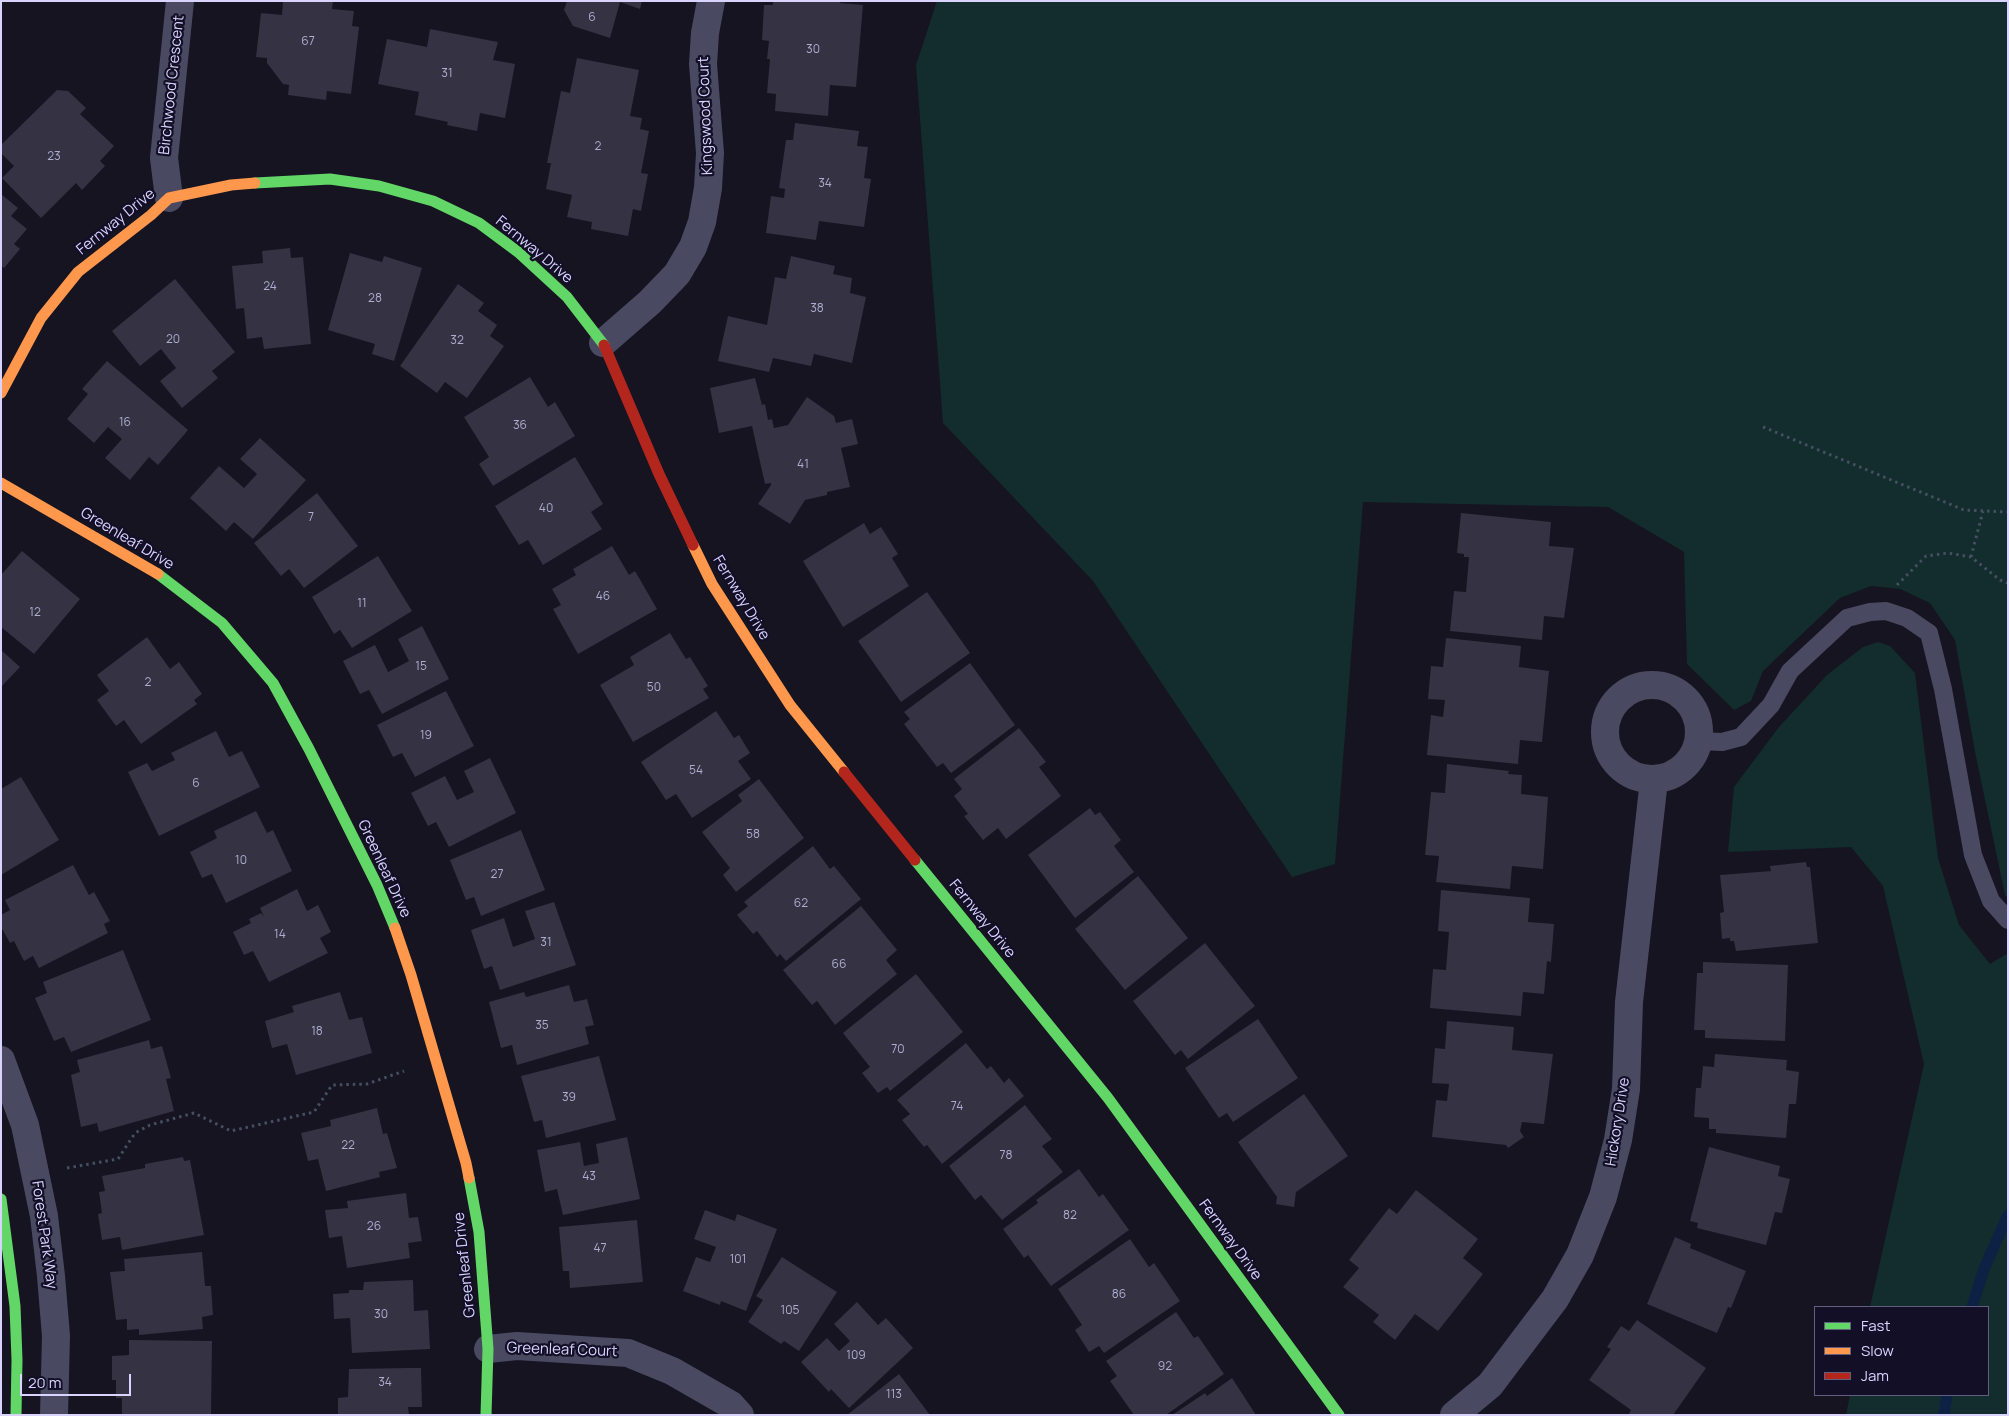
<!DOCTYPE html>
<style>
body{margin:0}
#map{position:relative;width:2009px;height:1416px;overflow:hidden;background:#161421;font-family:Manrope,sans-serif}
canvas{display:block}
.frame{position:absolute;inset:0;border:2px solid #d9d4ff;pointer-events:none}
.legend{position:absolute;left:1814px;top:1306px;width:175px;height:90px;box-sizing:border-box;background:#130f26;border:1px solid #625e7d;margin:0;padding:6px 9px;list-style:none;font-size:15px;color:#d9d4ff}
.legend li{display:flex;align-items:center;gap:10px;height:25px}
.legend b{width:25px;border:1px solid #625e7d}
.scale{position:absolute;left:20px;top:1374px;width:111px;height:22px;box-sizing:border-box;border:2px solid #d9d4ff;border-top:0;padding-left:6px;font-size:15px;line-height:18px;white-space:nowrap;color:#d9d4ff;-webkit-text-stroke:4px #130f26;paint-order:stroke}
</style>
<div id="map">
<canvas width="2009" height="1416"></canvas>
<div class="frame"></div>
<ul class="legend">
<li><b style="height:6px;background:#63d668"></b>Fast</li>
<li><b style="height:6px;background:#ff974d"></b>Slow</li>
<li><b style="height:6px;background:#b3261e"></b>Jam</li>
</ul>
<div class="scale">20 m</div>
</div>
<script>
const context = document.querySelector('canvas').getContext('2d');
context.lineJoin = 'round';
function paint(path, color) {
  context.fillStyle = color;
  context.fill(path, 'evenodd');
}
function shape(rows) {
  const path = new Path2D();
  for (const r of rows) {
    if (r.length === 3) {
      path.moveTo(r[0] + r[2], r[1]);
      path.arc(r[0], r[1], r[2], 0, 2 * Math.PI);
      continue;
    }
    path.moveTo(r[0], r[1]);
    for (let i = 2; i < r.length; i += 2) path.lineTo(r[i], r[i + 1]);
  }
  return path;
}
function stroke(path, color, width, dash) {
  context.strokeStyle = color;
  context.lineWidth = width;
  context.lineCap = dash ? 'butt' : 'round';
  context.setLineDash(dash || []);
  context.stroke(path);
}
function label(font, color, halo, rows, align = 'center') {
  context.font = font + ' Manrope,sans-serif';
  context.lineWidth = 4.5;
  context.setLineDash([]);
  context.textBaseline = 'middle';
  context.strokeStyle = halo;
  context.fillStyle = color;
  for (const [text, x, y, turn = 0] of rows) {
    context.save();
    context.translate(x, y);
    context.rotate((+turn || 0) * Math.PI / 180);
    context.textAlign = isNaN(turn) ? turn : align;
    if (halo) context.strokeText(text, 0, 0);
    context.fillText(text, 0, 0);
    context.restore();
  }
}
const green = shape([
 [937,1,2008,1,2008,898,2005,895,1975,752,1955,640,1930,603,1900,589,1871,586,1840,598,1763,671,1751,701,1734,710,1687,664,1684,552,1608,507,1363,502,1335,864,1292,877,1093,581,943,423,916,65],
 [1878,642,1890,646,1915,673,1938,858,1959,925,1990,964,2008,953,2008,1415,1846,1415,1850,1395,1988,1395,1988,1307,1870,1307,1924,1064,1883,886,1851,847,1728,852,1734,787,1779,727,1827,675,1863,647]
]);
const stream = shape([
 [1972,1307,1984,1269,2008,1215],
 [1944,1415,1947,1395]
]);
const building = shape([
 [283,1,333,1,332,9,354,11,352,26,359,27,351,94,327,91,326,100,288,95,289,85,283,84,267,63,267,58,256,57,261,13,282,15],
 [567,1,642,1,640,9,620,2,610,38,573,26,564,10],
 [773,1,840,1,840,3,863,5,856,87,830,85,828,116,775,111,776,94,767,93,770,59,767,59,769,41,762,40,764,5,773,5],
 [430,29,498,42,493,60,515,64,505,118,480,113,477,131,447,125,448,122,415,115,419,92,378,84,387,39,427,47],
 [577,58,639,70,630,116,642,118,640,129,649,131,641,173,648,174,641,211,633,209,628,236,591,229,592,222,567,217,572,195,546,189,551,163,547,163,561,91,570,93],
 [57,90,68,91,86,108,80,114,114,146,100,161,105,166,82,190,76,183,41,218,2,178,14,166,1,153,1,145],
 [795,123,859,131,857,146,868,147,864,178,871,179,864,227,819,221,816,240,766,233,771,196,784,198,785,189,779,188,786,140,793,140],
 [1,194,18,208,11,216,27,229,14,244,20,249,4,268,1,266],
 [290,248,291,258,303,257,311,344,264,349,262,337,247,339,244,308,236,309,232,266,263,263,262,251],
 [350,253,382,262,384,256,422,268,394,361,372,354,375,344,328,330],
 [791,256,835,266,833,274,852,278,850,293,866,297,852,363,814,354,811,366,773,358,769,372,718,361,728,316,767,325,775,277,786,279],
 [175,279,235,352,212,371,218,378,182,408,160,381,176,368,161,349,140,366,112,331],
 [458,284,484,303,478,311,497,325,490,336,504,346,467,398,445,382,437,393,400,366],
 [107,361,188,430,158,465,149,457,130,480,105,458,122,439,108,427,94,443,67,419,88,394,82,389],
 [530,377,548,407,555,402,575,436,493,486,479,464,489,457,464,417],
 [755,378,762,405,765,404,768,420,772,419,774,428,788,425,807,397,834,416,836,423,852,419,858,444,841,448,850,487,827,492,827,495,805,500,790,524,758,504,771,485,771,483,765,484,752,426,719,433,710,388],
 [260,438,306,480,253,539,234,522,226,531,190,498,219,466,244,488,257,474,240,459],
 [575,457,603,504,591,512,602,529,543,565,528,540,519,545,495,506],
 [317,493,358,546,304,588,289,569,281,576,254,543],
 [1461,513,1551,522,1549,546,1574,548,1564,618,1544,616,1542,640,1450,631,1454,591,1466,592,1469,557,1464,557,1464,554,1457,553],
 [864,523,870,534,881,527,898,554,892,558,909,586,843,627,803,561],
 [612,546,629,575,635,571,657,609,578,654,553,609,561,605,552,589,576,575,573,569],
 [22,551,80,599,34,654,1,627,1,575],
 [378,556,412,611,352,648,340,630,334,634,312,597],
 [927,592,970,653,901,702,858,641],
 [422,626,449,679,382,714,369,690,360,694,343,661,375,645,388,672,409,661,398,639],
 [670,633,686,659,690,657,708,686,703,689,709,698,633,742,600,685,634,665,630,657],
 [147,637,170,669,179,662,202,694,194,700,197,704,141,744,124,720,116,726,97,700,109,691,97,675],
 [1446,638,1521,646,1519,667,1549,671,1542,742,1520,740,1518,764,1427,755,1431,715,1443,717,1445,700,1428,699,1431,666,1443,667],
 [1,650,20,667,1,687],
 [970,663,1015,725,951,773,943,763,937,767,904,724,910,719,904,712],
 [446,691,474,746,415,777,402,753,393,757,377,725],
 [716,711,734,738,739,735,750,753,738,761,751,779,692,818,676,794,666,800,641,762],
 [1019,728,1046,762,1039,767,1061,796,1006,839,998,828,983,840,964,816,968,814,954,796,962,789,954,779],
 [216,731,229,757,242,751,260,787,159,836,128,772,147,763,152,771,175,760,171,753],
 [490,758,516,813,449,847,436,822,428,826,411,793,445,776,457,800,474,792,464,771],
 [1447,764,1509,771,1508,774,1522,775,1521,794,1548,797,1543,869,1512,866,1510,889,1436,882,1439,856,1425,855,1431,792,1445,793],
 [21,777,59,840,1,875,1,789],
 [759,779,804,838,736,892,723,875,730,868,702,832,742,801,738,795],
 [1090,808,1095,815,1100,812,1121,840,1114,846,1134,872,1075,918,1028,855],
 [256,811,267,833,273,830,292,871,226,903,212,874,202,878,190,852,217,838,214,831],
 [521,830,545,890,481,916,474,897,466,900,450,860],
 [813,846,830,869,834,866,861,899,786,961,780,954,777,957,757,931,753,934,737,915,748,906,744,902],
 [1806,862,1807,867,1810,867,1818,943,1736,951,1734,941,1730,941,1730,938,1722,939,1720,913,1724,912,1720,875,1771,871,1770,866],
 [73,865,89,895,94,892,110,921,104,924,108,933,39,968,33,956,24,961,14,941,10,943,1,927,1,915,10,910,5,900],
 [1138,876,1188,938,1125,990,1075,929],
 [297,889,307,911,318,905,331,932,320,938,328,953,269,982,253,951,244,955,233,932,251,923,249,919,261,913,264,917,260,908],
 [1441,890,1530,898,1528,922,1554,924,1551,962,1547,961,1544,994,1523,992,1521,1016,1430,1008,1433,969,1446,970,1449,932,1438,931],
 [554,902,576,965,500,990,492,966,484,969,471,930,504,918,513,947,535,939,525,911],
 [861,906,897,950,886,960,897,974,835,1025,817,1001,812,1005,783,970],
 [1205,943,1255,1006,1188,1059,1181,1050,1175,1055,1133,1001],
 [123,950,151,1020,71,1052,64,1037,54,1041,35,998,47,993,43,982],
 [1703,962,1788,965,1785,1041,1705,1038,1705,1030,1694,1030,1697,973,1703,973],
 [916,974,963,1032,890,1091,887,1087,878,1093,862,1073,870,1067,843,1033],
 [569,985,574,1002,587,999,594,1025,585,1027,589,1044,517,1065,512,1045,501,1048,489,1002,524,992,526,997],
 [340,992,349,1020,362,1017,372,1053,296,1075,287,1044,272,1048,265,1021,294,1012,292,1006],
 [1258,1019,1298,1078,1233,1122,1227,1113,1219,1118,1185,1068],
 [1447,1021,1514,1027,1512,1050,1553,1054,1544,1124,1522,1122,1520,1131,1524,1137,1508,1148,1506,1145,1432,1137,1436,1100,1447,1101,1449,1084,1432,1083,1435,1048,1445,1049],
 [149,1040,151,1049,162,1046,171,1078,166,1079,174,1111,99,1132,97,1123,81,1127,71,1075,80,1072,77,1060],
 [966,1043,987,1069,991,1066,1004,1083,1009,1078,1024,1096,942,1164,927,1145,924,1147,902,1120,910,1114,897,1100],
 [1715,1054,1787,1060,1786,1070,1799,1072,1796,1104,1789,1104,1786,1138,1716,1133,1716,1129,1709,1129,1709,1118,1694,1117,1696,1088,1701,1088,1703,1066,1714,1067],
 [599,1056,616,1120,546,1138,542,1120,534,1122,521,1076],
 [1304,1094,1348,1156,1296,1192,1294,1207,1276,1204,1277,1197,1238,1142],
 [1025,1105,1052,1139,1042,1146,1063,1172,1002,1220,981,1195,975,1200,949,1166],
 [377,1108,383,1134,387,1133,397,1168,379,1172,380,1177,326,1191,318,1159,308,1161,301,1133,331,1126,330,1120],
 [627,1137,640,1199,563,1215,557,1189,545,1192,537,1150,580,1142,584,1166,599,1163,596,1144],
 [1709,1147,1780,1166,1778,1176,1790,1179,1782,1213,1775,1212,1766,1245,1697,1228,1698,1223,1690,1221],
 [183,1157,184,1161,190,1160,204,1235,122,1250,120,1237,102,1240,98,1214,102,1213,99,1192,105,1191,102,1176,145,1168,145,1164],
 [1079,1169,1099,1197,1103,1194,1129,1230,1051,1286,1028,1255,1024,1258,1003,1229,1038,1203,1036,1200],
 [1416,1190,1478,1239,1463,1258,1483,1274,1438,1331,1415,1314,1395,1340,1373,1322,1379,1315,1343,1287,1359,1268,1349,1260,1389,1208,1397,1214],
 [406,1193,409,1218,418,1217,422,1241,408,1243,410,1258,347,1268,342,1236,329,1238,325,1210,348,1208,347,1201],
 [705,1210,735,1221,737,1214,777,1229,746,1311,721,1301,720,1305,683,1291,696,1257,710,1262,716,1247,694,1239],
 [637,1220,643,1282,570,1288,569,1271,563,1271,559,1227],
 [1675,1237,1691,1244,1690,1248,1746,1271,1731,1308,1728,1307,1717,1333,1647,1304],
 [1130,1239,1149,1267,1154,1263,1180,1301,1104,1353,1099,1346,1089,1352,1075,1330,1082,1325,1058,1289],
 [202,1252,205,1286,211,1286,213,1315,202,1317,203,1329,139,1335,139,1329,127,1330,127,1319,116,1320,110,1272,125,1271,124,1259],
 [782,1257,837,1292,799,1351,784,1341,781,1344,748,1322,763,1300,756,1296],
 [413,1280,414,1311,428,1310,430,1349,352,1353,350,1318,334,1319,333,1294,349,1293,349,1290,363,1290,364,1282],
 [857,1302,878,1325,886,1318,913,1348,849,1408,831,1389,829,1392,801,1362,827,1338,839,1351,850,1341,834,1324],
 [1176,1312,1194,1338,1198,1336,1224,1374,1166,1415,1134,1415,1110,1381,1117,1376,1106,1361],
 [1637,1320,1706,1368,1673,1415,1631,1415,1629,1414,1631,1410,1589,1380,1611,1349,1607,1347,1621,1326,1629,1331],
 [129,1340,212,1341,211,1415,122,1415,122,1398,116,1398,116,1380,112,1380,112,1356,129,1355],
 [408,1368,421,1368,422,1407,408,1407,409,1415,338,1415,338,1398,348,1397,349,1369],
 [899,1374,930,1415,847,1415],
 [1232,1378,1256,1415,1172,1415,1205,1393,1207,1396]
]);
const path = shape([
 [1763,427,1964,510,2008,512],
 [1971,557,1983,511],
 [1897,585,1926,556,1948,553,1971,557,2000,580,2008,583],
 [67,1168,118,1159,135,1133,150,1125,194,1113,231,1131,314,1112,332,1085,367,1084,404,1071]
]);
const lane = shape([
 [1699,741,1722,742,1741,737,1771,705,1790,671,1847,618,1870,612,1886,611,1907,618,1929,633,1943,689,1973,855,1991,901,2008,920]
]);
const street = shape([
 [169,198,164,158,180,1],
 [603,343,650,302,677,274,693,247,702,222,708,188,710,153,703,64,705,33,711,1],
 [1652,732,47],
 [1,1060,25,1125,44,1216,51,1276,56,1336,54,1415],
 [488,1349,517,1346,628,1353,672,1371,731,1405,740,1415],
 [1454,1415,1490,1385,1555,1299,1580,1255,1603,1197,1618,1140,1626,1089,1629,1002,1654,780]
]);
const fast = shape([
 [255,183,330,179,379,186,433,201,479,223,518,252,567,297,604,345],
 [158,574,222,623,273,683,309,749,377,885,395,928],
 [915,860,1108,1098,1339,1415],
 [469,1178,479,1232,488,1349,486,1415],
 [1,1199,15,1306,17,1360,16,1415]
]);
const slow = shape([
 [1,393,41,318,78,272,151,215,169,198,231,185,255,183],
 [1,483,158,574],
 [693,545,712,584,790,705,844,772],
 [395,928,411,975,466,1163,469,1178]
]);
const jam = shape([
 [604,345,659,474,693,545],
 [844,772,915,860]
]);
const numberNames = [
 ["6",592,18],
 ["67",308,42],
 ["30",813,50],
 ["31",447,74],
 ["2",598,147],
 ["23",54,157],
 ["34",825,184],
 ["24",270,287],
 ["28",375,299],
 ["38",817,309],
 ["20",173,340],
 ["32",457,341],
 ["16",125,423],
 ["36",520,426],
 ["41",803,465],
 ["40",546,509],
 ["7",311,518],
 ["46",603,597],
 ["11",362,604],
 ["12",35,613],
 ["15",421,667],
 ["2",148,683],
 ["50",654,688],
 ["19",426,736],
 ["54",696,771],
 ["6",196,784],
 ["58",753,835],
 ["10",241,861],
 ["27",497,875],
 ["62",801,904],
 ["14",280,935],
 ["31",546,943],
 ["66",839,965],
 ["35",542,1026],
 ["18",317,1032],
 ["70",898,1050],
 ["39",569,1098],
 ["74",957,1107],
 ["22",348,1146],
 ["78",1006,1156],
 ["43",589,1177],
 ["82",1070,1216],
 ["26",374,1227],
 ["47",600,1249],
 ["101",738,1260],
 ["86",1119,1295],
 ["105",790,1311],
 ["30",381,1315],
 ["109",856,1356],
 ["92",1165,1367],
 ["34",385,1383],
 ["113",894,1395]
];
const streetNames = [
 ["Birchwood Crescent",172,85,-84],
 ["Kingswood Court",706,116,-92],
 ["Fernway Drive",116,222,-39],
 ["Fernway Drive",534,250,40],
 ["Greenleaf Drive",127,539,31],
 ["Fernway Drive",741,598,59],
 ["Greenleaf Drive",384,869,65],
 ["Fernway Drive",982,919,51],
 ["Hickory Drive",1618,1122,-81],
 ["Forest Park Way",44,1235,82],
 ["Fernway Drive",1230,1240,54],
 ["Greenleaf Drive",465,1265,-96],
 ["Greenleaf Court",562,1350,2]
];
paint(green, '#132c2d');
stroke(stream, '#0d2144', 11);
paint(building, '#343243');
stroke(path, '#44505f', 3, [2.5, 4]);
stroke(lane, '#4a4962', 18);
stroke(street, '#4a4962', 28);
stroke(fast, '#63d668', 11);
stroke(slow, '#ff974d', 11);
stroke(jam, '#b3261e', 11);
label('12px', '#b0acd0', null, numberNames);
label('15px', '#d9d4ff', '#130f26', streetNames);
</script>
